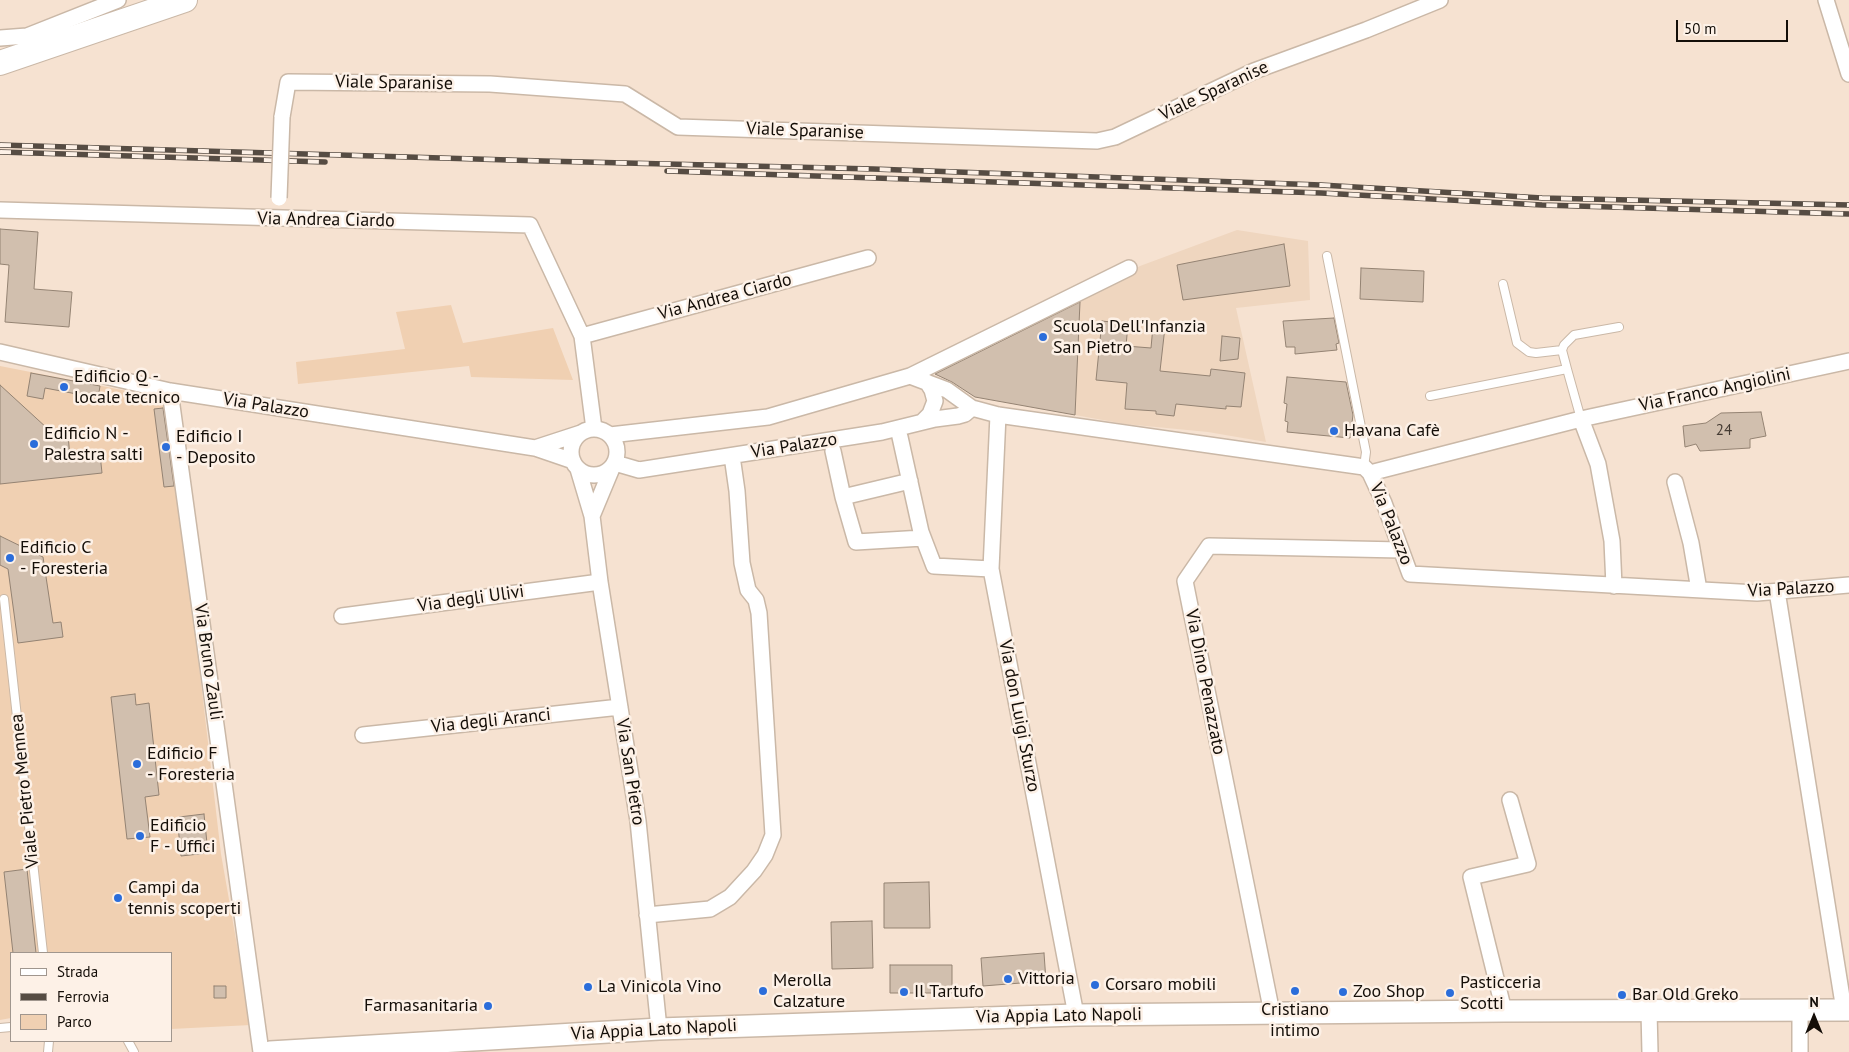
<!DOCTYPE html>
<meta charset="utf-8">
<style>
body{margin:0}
#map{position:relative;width:1849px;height:1052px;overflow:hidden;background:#f6e2d1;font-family:"PT Sans",sans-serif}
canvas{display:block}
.legend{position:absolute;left:10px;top:952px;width:162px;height:90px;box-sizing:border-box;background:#fdf1e7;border:1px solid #a0968e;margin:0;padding:6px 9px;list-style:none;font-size:15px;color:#140e08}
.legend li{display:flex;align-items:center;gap:10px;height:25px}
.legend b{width:25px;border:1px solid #a0968e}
.north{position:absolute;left:1789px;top:992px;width:50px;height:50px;-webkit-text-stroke:4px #fdf1e7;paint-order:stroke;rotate:0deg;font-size:14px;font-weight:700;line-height:20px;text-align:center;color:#140e08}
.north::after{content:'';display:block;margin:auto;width:18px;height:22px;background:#140e08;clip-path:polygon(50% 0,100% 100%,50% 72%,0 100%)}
.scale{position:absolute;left:1676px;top:20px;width:112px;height:22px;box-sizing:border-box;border:2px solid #140e08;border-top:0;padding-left:6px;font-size:15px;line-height:18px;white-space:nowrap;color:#140e08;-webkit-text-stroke:4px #fdf1e7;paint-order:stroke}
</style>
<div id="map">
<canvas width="1849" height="1052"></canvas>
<ul class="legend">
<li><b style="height:6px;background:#fff"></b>Strada</li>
<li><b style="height:6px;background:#564c43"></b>Ferrovia</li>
<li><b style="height:14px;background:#f0d0b2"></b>Parco</li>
</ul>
<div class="north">N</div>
<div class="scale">50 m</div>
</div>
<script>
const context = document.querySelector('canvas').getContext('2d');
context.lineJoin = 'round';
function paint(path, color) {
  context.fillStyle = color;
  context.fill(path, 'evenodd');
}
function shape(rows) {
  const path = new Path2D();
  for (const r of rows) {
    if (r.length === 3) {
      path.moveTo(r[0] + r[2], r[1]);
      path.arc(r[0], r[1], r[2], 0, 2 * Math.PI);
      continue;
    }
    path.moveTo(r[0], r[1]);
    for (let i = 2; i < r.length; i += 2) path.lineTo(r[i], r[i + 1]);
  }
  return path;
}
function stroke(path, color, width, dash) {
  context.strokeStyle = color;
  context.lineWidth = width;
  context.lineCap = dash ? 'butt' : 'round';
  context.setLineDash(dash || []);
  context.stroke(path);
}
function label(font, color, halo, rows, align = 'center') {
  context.font = font + ' "PT Sans",sans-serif';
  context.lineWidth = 5;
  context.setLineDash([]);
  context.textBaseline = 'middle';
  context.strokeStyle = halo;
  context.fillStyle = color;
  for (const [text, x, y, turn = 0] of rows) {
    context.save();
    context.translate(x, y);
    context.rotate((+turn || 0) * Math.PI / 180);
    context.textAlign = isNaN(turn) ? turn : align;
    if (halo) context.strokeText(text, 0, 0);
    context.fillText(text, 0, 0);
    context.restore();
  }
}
const built = shape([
 [1237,230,1308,241,1310,300,1236,308,1266,442,1208,432,1125,424,1075,415,1080,301,1140,266]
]);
const green = shape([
 [451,305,463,343,553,328,573,380,471,377,469,366,298,384,296,362,405,349,396,312],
 [0,366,168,399,221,854,251,1025,171,1029,171,953,11,953,11,1018,0,1020]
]);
const building = shape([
 [0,229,38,232,34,289,72,292,69,327,5,322,9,265,0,264,0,229],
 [1284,244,1290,286,1183,300,1177,265,1284,244],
 [1361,268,1424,271,1423,302,1360,299,1361,268],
 [1080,302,1075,415,975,397,952,382,935,374,1080,302],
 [1334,318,1339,343,1336,344,1337,350,1295,354,1295,347,1286,347,1283,321,1334,318],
 [1102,321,1128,324,1126,346,1151,348,1153,326,1165,327,1160,371,1210,376,1211,369,1245,373,1241,407,1226,406,1226,409,1176,404,1174,416,1156,414,1156,411,1125,409,1127,383,1096,380,1102,321],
 [1222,336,1240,338,1238,359,1220,361,1222,336],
 [31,373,100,386,98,398,45,388,43,399,27,396,31,373],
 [1287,377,1346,382,1353,415,1350,438,1287,432,1288,422,1285,421,1287,404,1284,403,1287,377],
 [0,385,48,429,68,434,70,458,100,454,102,473,0,484,0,385],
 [163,408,174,486,164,487,154,409,163,408],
 [1761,412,1766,436,1750,439,1750,448,1700,451,1696,444,1685,447,1683,426,1706,423,1721,413,1761,412],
 [0,536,43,557,53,623,61,622,63,637,18,643,8,569,0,565,0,536],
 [135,694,136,705,149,703,159,795,145,797,150,837,127,839,111,697,135,694],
 [204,814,208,853,181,856,178,826,180,826,179,817,204,814],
 [27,869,36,953,13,953,4,872,27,869],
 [929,882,930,928,884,928,884,883,929,882],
 [872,921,873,968,832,969,831,922,872,921],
 [1044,953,1046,981,983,986,981,958,1044,953],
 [890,965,952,965,952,993,890,993,890,965],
 [214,986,226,986,226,998,214,998,214,986]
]);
const lane = shape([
 [1327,256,1366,452,1364,467],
 [1503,284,1517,343,1529,352,1536,353,1562,350,1567,369],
 [1562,350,1564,345,1574,335,1619,327],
 [1430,396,1567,369,1581,419],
 [4,599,43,953],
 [0,1028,11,1027],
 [128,1041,134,1052],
 [48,1052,49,1041]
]);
const street = shape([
 [1826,0,1849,74],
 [0,38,27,36,118,0],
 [282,117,288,82,490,84,625,94,678,127,1097,141,1115,137,1254,71,1366,30,1440,0],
 [0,210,530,225,582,336,868,258],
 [582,336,594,429],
 [0,352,170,391,535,448,573,461],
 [910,376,1129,268],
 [170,391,261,1052],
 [998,415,991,569,1076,1015],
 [1581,419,1598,464,1612,541,1614,586],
 [922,422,930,414,935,401,932,390,927,382],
 [594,452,23],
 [610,435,768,417,910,376,947,390,972,408,998,415,1364,467,1370,473,1384,503,1410,574,1757,593,1849,585],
 [900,437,921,532,934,566,991,569],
 [535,448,581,433],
 [833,451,843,497,910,481],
 [615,463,639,470,882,432,935,419,958,416,965,414,972,408],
 [578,469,592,516,600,582,638,821,659,1029],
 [1370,473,1581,419,1849,361],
 [1675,482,1691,543,1699,590],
 [843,497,856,542,923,538],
 [592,516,612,468],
 [1777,591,1844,1010],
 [342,616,600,582],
 [363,735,620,707],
 [647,915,710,909,730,897,754,871,765,855,773,835,759,613,756,600,748,590,742,563,737,491,732,456],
 [1800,1009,1800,1052],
 [1504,1011,1471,877,1528,864,1510,800],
 [1649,1011,1650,1052],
 [1272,1013,1185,581,1209,546,1401,550]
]);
const secondary = shape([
 [270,1052,659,1029,1076,1015,1504,1011,1849,1010]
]);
const primary = shape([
 [0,63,185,0]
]);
const rail = shape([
 [0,145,543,161,873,169,1321,185,1542,198,1849,205],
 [0,152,325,162],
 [667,171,1321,193,1542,205,1849,214]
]);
const streetBridge = shape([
 [279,198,282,117]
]);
const markers = [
 [1043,337,5,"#2b6dda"],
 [64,387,5,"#2b6dda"],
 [1334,431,5,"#2b6dda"],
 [34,444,5,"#2b6dda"],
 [166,447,5,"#2b6dda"],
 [10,558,5,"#2b6dda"],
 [137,764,5,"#2b6dda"],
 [140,836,5,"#2b6dda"],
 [118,898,5,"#2b6dda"],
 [1008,979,5,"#2b6dda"],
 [1095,985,5,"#2b6dda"],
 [588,987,5,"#2b6dda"],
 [763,991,5,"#2b6dda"],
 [1295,991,5,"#2b6dda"],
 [904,992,5,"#2b6dda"],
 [1343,992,5,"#2b6dda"],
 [1450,993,5,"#2b6dda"],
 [1622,995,5,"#2b6dda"],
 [488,1006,5,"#2b6dda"]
];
const numberNames = [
 ["24",1724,431]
];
const streetNames = [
 ["Viale Sparanise",394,83,1],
 ["Viale Sparanise",1214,91,-25],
 ["Viale Sparanise",805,131,2],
 ["Via Andrea Ciardo",326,220,1],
 ["Via Andrea Ciardo",725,297,-15],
 ["Via Franco Angiolini",1715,390,-12],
 ["Via Palazzo",266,406,9],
 ["Via Palazzo",794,446,-9],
 ["Via Palazzo",1391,524,68],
 ["Via Palazzo",1791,589,-3],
 ["Via degli Ulivi",471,599,-8],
 ["Via Bruno Zauli",208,662,82],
 ["Via Dino Penazzato",1205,682,79],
 ["Via don Luigi Sturzo",1019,716,79],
 ["Via degli Aranci",491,721,-6],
 ["Via San Pietro",630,772,81],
 ["Viale Pietro Mennea",25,791,-96],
 ["Via Appia Lato Napoli",1059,1016,-1],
 ["Via Appia Lato Napoli",654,1030,-3]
];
const poiNames = [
 ["Scuola Dell'Infanzia",1053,327],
 ["San Pietro",1053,348],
 ["Edificio Q -",74,377],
 ["locale tecnico",74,398],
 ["Havana Cafè",1344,431],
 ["Edificio N -",44,434],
 ["Palestra salti",44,455],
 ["Edificio I",176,437],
 ["- Deposito",176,458],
 ["Edificio C",20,548],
 ["- Foresteria",20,569],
 ["Edificio F",147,754],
 ["- Foresteria",147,775],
 ["Edificio",150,826],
 ["F - Uffici",150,847],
 ["Campi da",128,888],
 ["tennis scoperti",128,909],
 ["Vittoria",1018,979],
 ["Merolla",773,981],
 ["Calzature",773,1002],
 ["Pasticceria",1460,983],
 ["Scotti",1460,1004],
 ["Corsaro mobili",1105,985],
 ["La Vinicola Vino",598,987],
 ["Il Tartufo",914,992],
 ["Zoo Shop",1353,992],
 ["Bar Old Greko",1632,995],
 ["Farmasanitaria",478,1006,"right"],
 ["Cristiano",1295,1010,"center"],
 ["intimo",1295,1031,"center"]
];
paint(built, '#efd6bf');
paint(green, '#f0d0b2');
paint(building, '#d1bfae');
stroke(building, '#948373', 1);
stroke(lane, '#cab8a7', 10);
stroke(street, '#cab8a7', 18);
stroke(secondary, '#cab8a7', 24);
stroke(primary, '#cab8a7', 26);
stroke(lane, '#fff', 8);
stroke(street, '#fff', 15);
stroke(secondary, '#fff', 21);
stroke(primary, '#fff', 24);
stroke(rail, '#564c43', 5.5);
stroke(rail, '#fdf1e7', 4, [11]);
stroke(streetBridge, '#cab8a7', 18, []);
stroke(streetBridge, '#fff', 15);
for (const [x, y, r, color] of markers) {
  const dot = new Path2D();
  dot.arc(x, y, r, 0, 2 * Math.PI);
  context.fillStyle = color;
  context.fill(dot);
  stroke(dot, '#fdf1e7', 2);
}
label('15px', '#433a32', null, numberNames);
label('18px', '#140e08', '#fdf1e7', streetNames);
label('18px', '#140e08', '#fdf1e7', poiNames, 'left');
</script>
